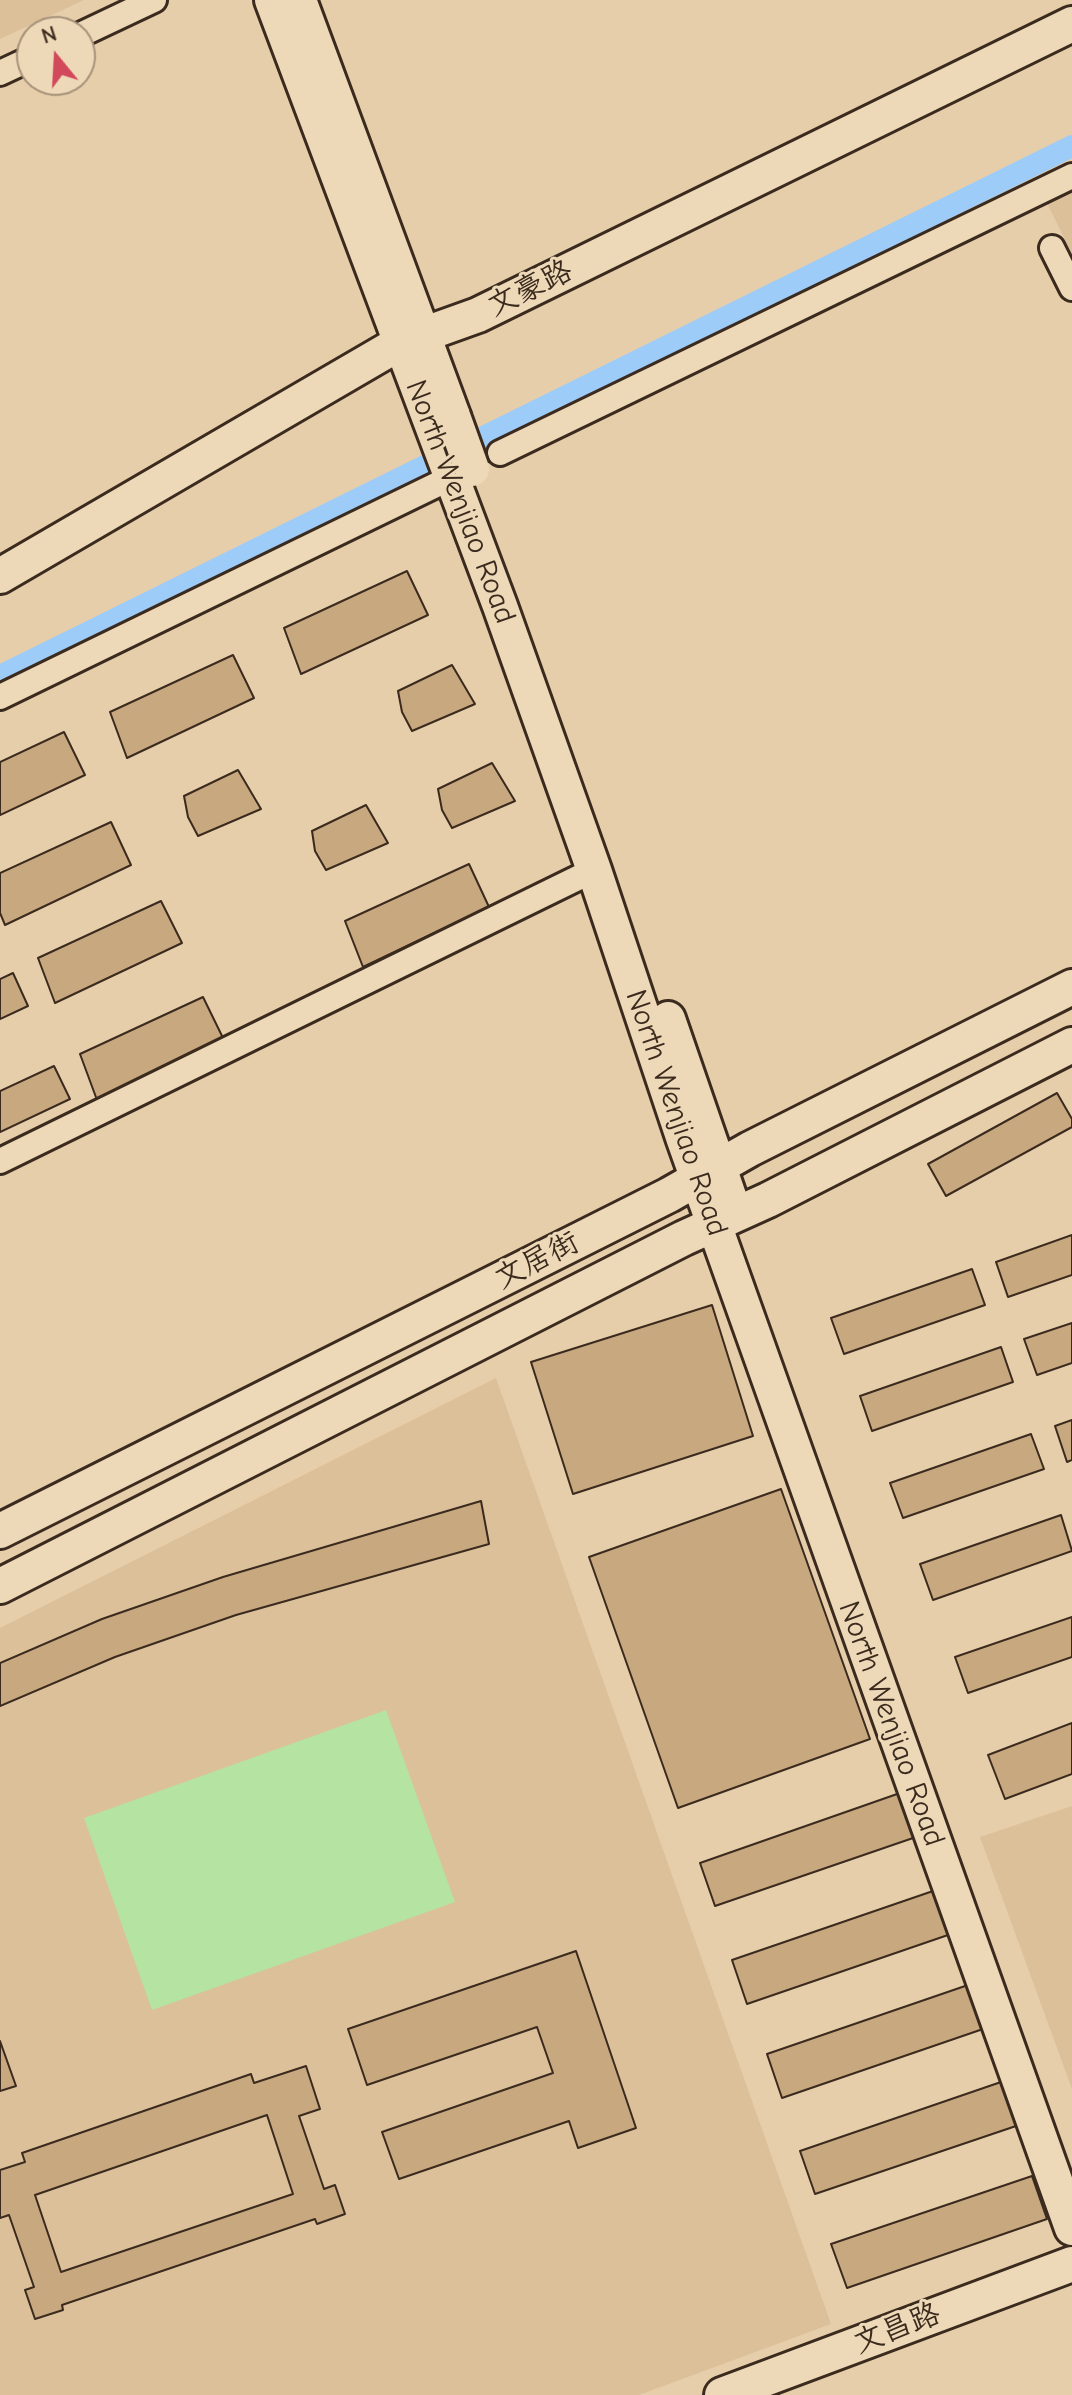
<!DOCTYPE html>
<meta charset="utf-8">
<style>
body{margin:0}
#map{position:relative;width:1072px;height:2395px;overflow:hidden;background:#e7ceaa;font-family:"Comic Neue",sans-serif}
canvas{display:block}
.north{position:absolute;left:16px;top:16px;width:80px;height:80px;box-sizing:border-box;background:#edd8b7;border:2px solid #a6927a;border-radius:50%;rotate:342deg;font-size:22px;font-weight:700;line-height:32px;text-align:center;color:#3b2a1e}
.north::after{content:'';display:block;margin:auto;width:28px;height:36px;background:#d1495b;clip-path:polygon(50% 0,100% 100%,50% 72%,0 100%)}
</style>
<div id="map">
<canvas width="1072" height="2395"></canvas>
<div class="north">N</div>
</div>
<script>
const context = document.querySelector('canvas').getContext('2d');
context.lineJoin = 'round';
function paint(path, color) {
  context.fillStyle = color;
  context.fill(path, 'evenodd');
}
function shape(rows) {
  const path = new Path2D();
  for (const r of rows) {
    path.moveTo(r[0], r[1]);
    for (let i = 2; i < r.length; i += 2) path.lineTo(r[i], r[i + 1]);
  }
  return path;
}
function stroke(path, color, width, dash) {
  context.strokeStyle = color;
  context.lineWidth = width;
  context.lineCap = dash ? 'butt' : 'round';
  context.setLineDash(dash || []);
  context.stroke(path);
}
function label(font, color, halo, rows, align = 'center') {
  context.font = font + ' "Comic Neue","LXGW WenKai TC",sans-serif';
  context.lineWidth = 6;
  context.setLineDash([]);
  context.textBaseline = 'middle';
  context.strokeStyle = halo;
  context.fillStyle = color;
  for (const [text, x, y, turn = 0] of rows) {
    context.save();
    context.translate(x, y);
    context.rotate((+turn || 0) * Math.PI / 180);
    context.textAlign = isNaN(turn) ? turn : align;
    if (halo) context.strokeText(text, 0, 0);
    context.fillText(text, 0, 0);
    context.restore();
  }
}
const built = shape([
 [0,0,84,0,0,39],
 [1072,186,1072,254,1045,199],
 [496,1378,831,2324,639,2395,0,2395,0,1628],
 [1072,1806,1072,2089,980,1837]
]);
const green = shape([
 [386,1710,455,1902,152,2010,84,1818]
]);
const canal = shape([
 [0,676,1072,146]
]);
const building = shape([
 [407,571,428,615,301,674,284,628,407,571],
 [233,655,254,698,127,758,110,712,233,655],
 [452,665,475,704,412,731,402,712,398,691,452,665],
 [64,732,85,775,0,815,0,762,64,732],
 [492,763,515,801,452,828,442,810,438,789,492,763],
 [238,770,261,809,198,836,188,817,184,796,238,770],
 [366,805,388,843,326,870,315,851,312,831,366,805],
 [111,822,131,865,5,925,0,913,0,873,111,822],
 [469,864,489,907,363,967,345,921,469,864],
 [161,901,182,943,55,1003,38,958,161,901],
 [13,973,28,1006,0,1019,0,979,13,973],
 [203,997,224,1040,97,1100,80,1054,203,997],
 [54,1066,70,1099,0,1132,0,1091,54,1066],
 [1057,1093,1072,1119,1072,1127,946,1196,928,1164,1057,1093],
 [1072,1235,1072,1275,1008,1297,996,1262,1072,1235],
 [972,1269,985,1305,844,1354,831,1318,972,1269],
 [712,1305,753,1436,573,1494,531,1362,712,1305],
 [1072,1323,1072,1363,1037,1375,1024,1339,1072,1323],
 [1001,1347,1013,1382,872,1431,860,1396,1001,1347],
 [1072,1420,1072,1460,1067,1462,1055,1426,1072,1420],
 [1031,1434,1044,1469,903,1518,890,1483,1031,1434],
 [781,1489,870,1739,678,1808,589,1557,781,1489],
 [481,1501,489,1544,236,1615,115,1657,0,1706,0,1663,102,1619,223,1577,481,1501],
 [1061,1515,1072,1551,933,1600,920,1564,1061,1515],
 [1072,1617,1072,1657,968,1693,955,1657,1072,1617],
 [1072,1723,1072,1774,1005,1799,988,1755,1072,1723],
 [900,1793,916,1837,715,1906,700,1863,900,1793],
 [933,1891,948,1935,747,2004,732,1960,933,1891],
 [576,1951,636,2128,578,2148,569,2121,399,2179,382,2132,553,2073,537,2027,367,2085,348,2029,576,1951],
 [968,1985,983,2029,782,2098,767,2054,968,1985],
 [0,2041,16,2086,0,2091,0,2041],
 [306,2066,320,2109,299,2116,324,2189,335,2185,345,2214,317,2224,315,2219,62,2305,63,2310,35,2319,25,2290,34,2287,9,2215,0,2218,0,2170,25,2162,22,2153,251,2074,254,2083,306,2066],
 [267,2115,293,2194,61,2272,35,2195,267,2115],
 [1001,2082,1016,2126,815,2194,800,2151,1001,2082],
 [1032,2176,1047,2219,847,2288,831,2244,1032,2176]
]);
const street = shape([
 [80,35,154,0],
 [0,73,32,58],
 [1052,248,1072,288],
 [500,453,1072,176],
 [0,697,440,483],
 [0,1161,594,870]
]);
const secondary = shape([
 [272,0,500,606,594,870,684,1140,1072,2228],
 [299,0,453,416],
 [0,576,400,343,478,315,1072,24],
 [668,1019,729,1196],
 [0,1531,669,1195,750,1149,1072,987],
 [0,1586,684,1238,768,1200,1072,1045],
 [722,2395,1072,2264]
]);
const secondaryBridge = shape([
 [453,416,472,469]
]);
const streetNames = [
 ["文豪路",530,289,-26],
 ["North Wenjiao Road",460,502,69],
 ["North Wenjiao Road",676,1113,71],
 ["文居街",537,1261,-27],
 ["North Wenjiao Road",891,1724,70],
 ["文昌路",897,2329,-21]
];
paint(built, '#dbc09a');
paint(green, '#b5e3a1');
stroke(canal, '#9dccf9', 22);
paint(building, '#c8a87f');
stroke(building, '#3b2a1e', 2);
stroke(street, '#3b2a1e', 30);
stroke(secondary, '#3b2a1e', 40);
stroke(street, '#edd8b7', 24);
stroke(secondary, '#edd8b7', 34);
stroke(secondaryBridge, '#3b2a1e', 40, []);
stroke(secondaryBridge, '#edd8b7', 34);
label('30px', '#3b2a1e', '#edd8b7', streetNames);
</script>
